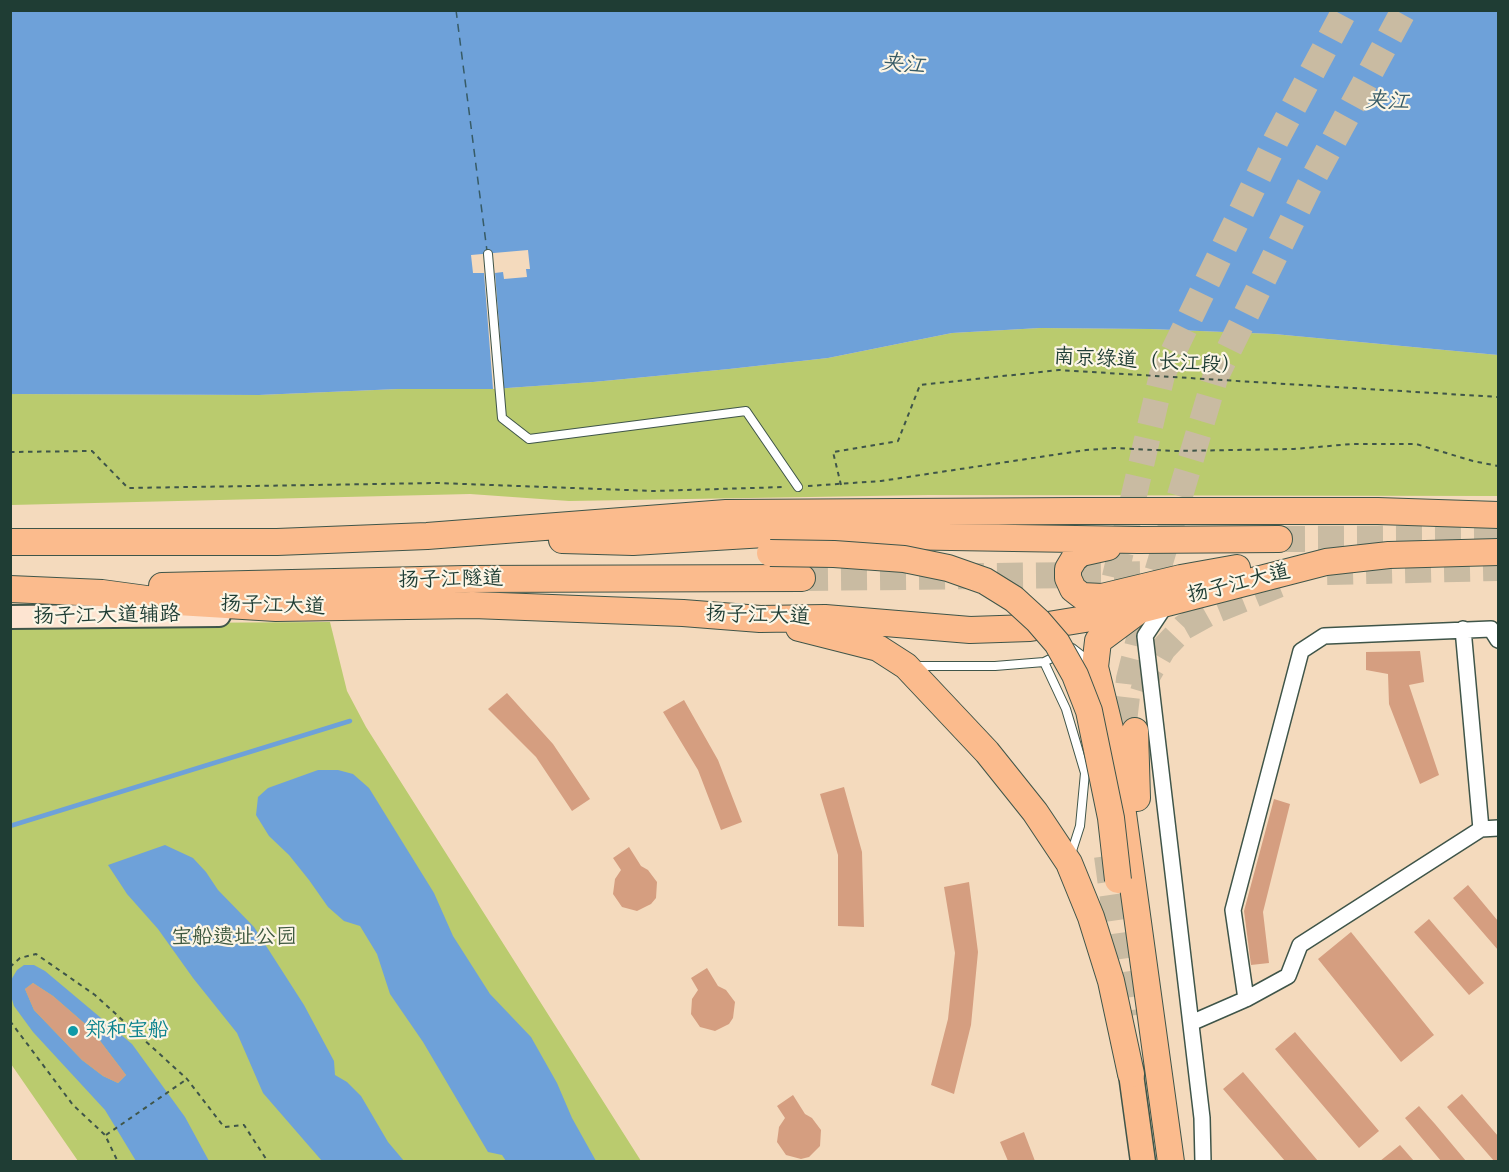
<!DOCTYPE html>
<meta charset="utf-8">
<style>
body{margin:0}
#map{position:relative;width:1509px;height:1172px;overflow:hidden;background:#f4dabd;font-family:Itim,sans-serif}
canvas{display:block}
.frame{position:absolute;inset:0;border:12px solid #1f3d34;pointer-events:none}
</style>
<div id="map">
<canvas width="1509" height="1172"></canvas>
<div class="frame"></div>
</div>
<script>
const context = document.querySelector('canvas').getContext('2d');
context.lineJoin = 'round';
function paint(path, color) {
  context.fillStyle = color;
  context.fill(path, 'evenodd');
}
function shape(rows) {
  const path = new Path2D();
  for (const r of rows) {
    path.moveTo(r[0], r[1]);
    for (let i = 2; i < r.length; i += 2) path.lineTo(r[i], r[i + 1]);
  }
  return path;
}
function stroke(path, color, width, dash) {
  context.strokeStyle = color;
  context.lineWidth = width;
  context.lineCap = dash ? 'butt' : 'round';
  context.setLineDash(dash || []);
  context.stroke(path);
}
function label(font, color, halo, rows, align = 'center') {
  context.font = font + ' Itim,"LXGW WenKai TC",sans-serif';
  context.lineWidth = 4.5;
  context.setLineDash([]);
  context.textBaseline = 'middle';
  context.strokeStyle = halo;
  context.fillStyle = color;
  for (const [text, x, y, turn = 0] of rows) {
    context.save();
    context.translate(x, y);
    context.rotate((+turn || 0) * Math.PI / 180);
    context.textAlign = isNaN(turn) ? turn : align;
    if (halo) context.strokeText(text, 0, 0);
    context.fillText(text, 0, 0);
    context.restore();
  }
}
const green = shape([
 [1040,328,1150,329,1274,334,1498,355,1498,496,929,495,569,501,470,494,11,505,10,394,259,395,398,389,493,389,593,382,729,369,828,358,952,333],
 [330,622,347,691,366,727,641,1161,78,1161,11,1064,10,624]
]);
const water = shape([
 [10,11,1498,11,1498,355,1274,334,1150,329,1040,328,952,333,828,358,729,369,593,382,493,389,398,389,259,395,11,394],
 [318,770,338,770,353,774,369,788,434,893,453,936,490,994,531,1037,557,1083,572,1118,596,1161,506,1161,502,1155,488,1152,423,1042,390,994,377,954,360,926,344,921,328,907,309,880,289,855,269,836,256,815,258,797,268,788],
 [165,845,193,858,206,872,218,890,254,927,304,1005,334,1061,335,1075,347,1082,361,1096,388,1142,404,1161,322,1161,263,1093,237,1033,193,978,158,929,127,894,108,865],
 [24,965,34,965,45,971,132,1044,185,1117,209,1161,136,1161,105,1110,33,1032,14,1006,11,996,11,980,17,970],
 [33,983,53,996,91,1029,126,1075,118,1083,103,1076,82,1060,34,1010,25,989]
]);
const pier = shape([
 [528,250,530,269,526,269,527,277,504,279,503,272,495,273,504,388,493,389,484,273,473,273,471,255]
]);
const stream = shape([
 [10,826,350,721]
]);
const ferry = shape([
 [456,10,487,251]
]);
const building = shape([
 [1420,651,1424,682,1409,685,1439,775,1420,784,1389,704,1388,674,1366,670,1366,652],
 [507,693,553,744,590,799,572,811,536,757,488,709],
 [684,700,718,760,742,822,721,830,698,770,663,712],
 [844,787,862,852,864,927,838,926,838,855,820,794],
 [1274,799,1290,804,1263,912,1269,963,1251,965,1244,911],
 [629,847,641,866,648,870,657,882,656,898,651,904,637,911,622,907,613,894,615,879,621,870,613,858],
 [969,882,978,952,971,1025,954,1094,931,1085,948,1019,955,953,944,887],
 [1468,885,1498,921,1498,950,1453,898],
 [1429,919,1484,983,1469,995,1414,932],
 [1351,932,1434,1035,1401,1062,1318,959],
 [707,968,718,986,726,990,735,1002,733,1018,729,1024,715,1031,700,1027,691,1014,692,999,698,990,691,978],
 [33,983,53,996,91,1029,126,1075,118,1083,103,1076,82,1060,34,1010,25,989],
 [1295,1032,1379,1131,1359,1148,1275,1049],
 [1243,1072,1318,1161,1285,1161,1223,1089],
 [1462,1094,1498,1136,1498,1161,1494,1161,1447,1107],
 [793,1095,805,1114,812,1118,821,1130,820,1146,809,1157,801,1159,786,1155,777,1142,779,1127,785,1118,777,1106],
 [1419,1106,1435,1124,1466,1161,1441,1161,1405,1118],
 [1024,1132,1035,1161,1008,1161,1000,1142],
 [1400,1145,1414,1161,1380,1161]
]);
const trunkTunnel = shape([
 [1279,539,1498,538],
 [1327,572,1498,568],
 [802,578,1173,574],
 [1108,616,1111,594,1162,375,1276,140,1345,10],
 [1143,692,1148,675,1163,649,1184,627,1209,613,1290,580],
 [1122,762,1123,730,1129,679,1148,603,1215,378,1308,188,1404,10],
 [1107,856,1129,1016]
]);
const path = shape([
 [10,452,92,451,128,488,438,483,654,491,784,487],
 [841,485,833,452,898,441,920,385,1059,370,1498,397],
 [808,486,881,481,1086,450,1115,448,1174,451,1294,449,1352,444,1416,444,1473,461,1498,466],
 [10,967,20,958,36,954,95,995,187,1079,224,1127,244,1125,268,1162],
 [10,1021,73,1105,105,1135,118,1162],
 [106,1135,187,1079]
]);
const service = shape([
 [488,254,502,418,529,439,746,411,798,487],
 [914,666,995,666,1044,662],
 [1071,854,1080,826,1085,773,1066,709,1044,662,1072,648,1090,662]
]);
const minor = shape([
 [1167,603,1145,636,1202,1118,1203,1162],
 [1463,629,1481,829],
 [1246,999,1288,976,1300,945,1481,829,1498,828],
 [1191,1023,1246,999,1233,910,1301,651,1324,636,1491,629,1498,640]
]);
const secondary = shape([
 [10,617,219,615]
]);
const primary = shape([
 [1131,1074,1143,1162]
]);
const trunk = shape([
 [562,540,633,542,765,534,1138,540,1279,539],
 [10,542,277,542,427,536,726,513,1075,511,1378,511,1498,515],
 [1108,547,1081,553,1074,559,1068,569,1068,578,1073,589,1082,596,1102,597,1181,578,1237,568],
 [162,586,465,579,802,578],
 [10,589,102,593,161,601,276,608,473,605,683,613,760,619,825,618,970,630,1030,628,1140,610,1326,562,1389,555,1498,552],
 [1137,612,1098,641,1095,667,1113,741,1171,1162],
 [799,628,878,648,906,666,987,752,1035,812,1069,863,1091,917,1111,981,1131,1074],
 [1135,731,1137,798]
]);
const trunkBridge = shape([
 [770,553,834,554,904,559,948,568,985,581,1014,599,1038,621,1057,643,1075,675,1089,711,1111,818,1118,880]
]);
const markers = [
 [73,1031,6,"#0f9aa8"]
];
const streetNames = [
 ["南京绿道（长江段）",1148,362,3],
 ["扬子江隧道",451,580,-1],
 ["扬子江大道",1239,584,-14],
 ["扬子江大道",273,606,2],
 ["扬子江大道辅路",107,616,-1],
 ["扬子江大道",758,616,2]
];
const parkNames = [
 ["宝船遗址公园",234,938]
];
const cultureNames = [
 ["郑和宝船",85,1031]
];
const waterNames = [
 ["夹江",903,65,6],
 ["夹江",1387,102,3]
];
paint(green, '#bacb6e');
paint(water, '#6ea1d9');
paint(pier, '#f4dabd');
stroke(stream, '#6ea1d9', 4.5);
stroke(ferry, '#375b66', 1.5, [8, 6]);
paint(building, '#d59e80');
stroke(trunkTunnel, '#c9bba2', 26, [26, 13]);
stroke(service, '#3f5549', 10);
stroke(minor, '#3f5549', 18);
stroke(secondary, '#3f5549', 26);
stroke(primary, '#3f5549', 27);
stroke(trunk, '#3f5549', 28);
stroke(path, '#3f5549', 2, [4.5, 4.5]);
stroke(service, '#fff', 8);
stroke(minor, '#fff', 15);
stroke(secondary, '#fde4d1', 22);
stroke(primary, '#fbbb8d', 24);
stroke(trunk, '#fbbb8d', 26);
stroke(trunkBridge, '#3f5549', 28, []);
stroke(trunkBridge, '#fbbb8d', 26);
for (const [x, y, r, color] of markers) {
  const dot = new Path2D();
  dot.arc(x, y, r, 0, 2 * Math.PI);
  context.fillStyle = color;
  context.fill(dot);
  stroke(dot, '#fcf5e5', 2);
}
label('21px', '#1f3d34', '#fcf5e5', streetNames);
label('21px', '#3e5940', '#fcf5e5', parkNames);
label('21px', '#0d838f', '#fcf5e5', cultureNames, 'left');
label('italic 22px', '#375b66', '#fcf5e5', waterNames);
</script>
